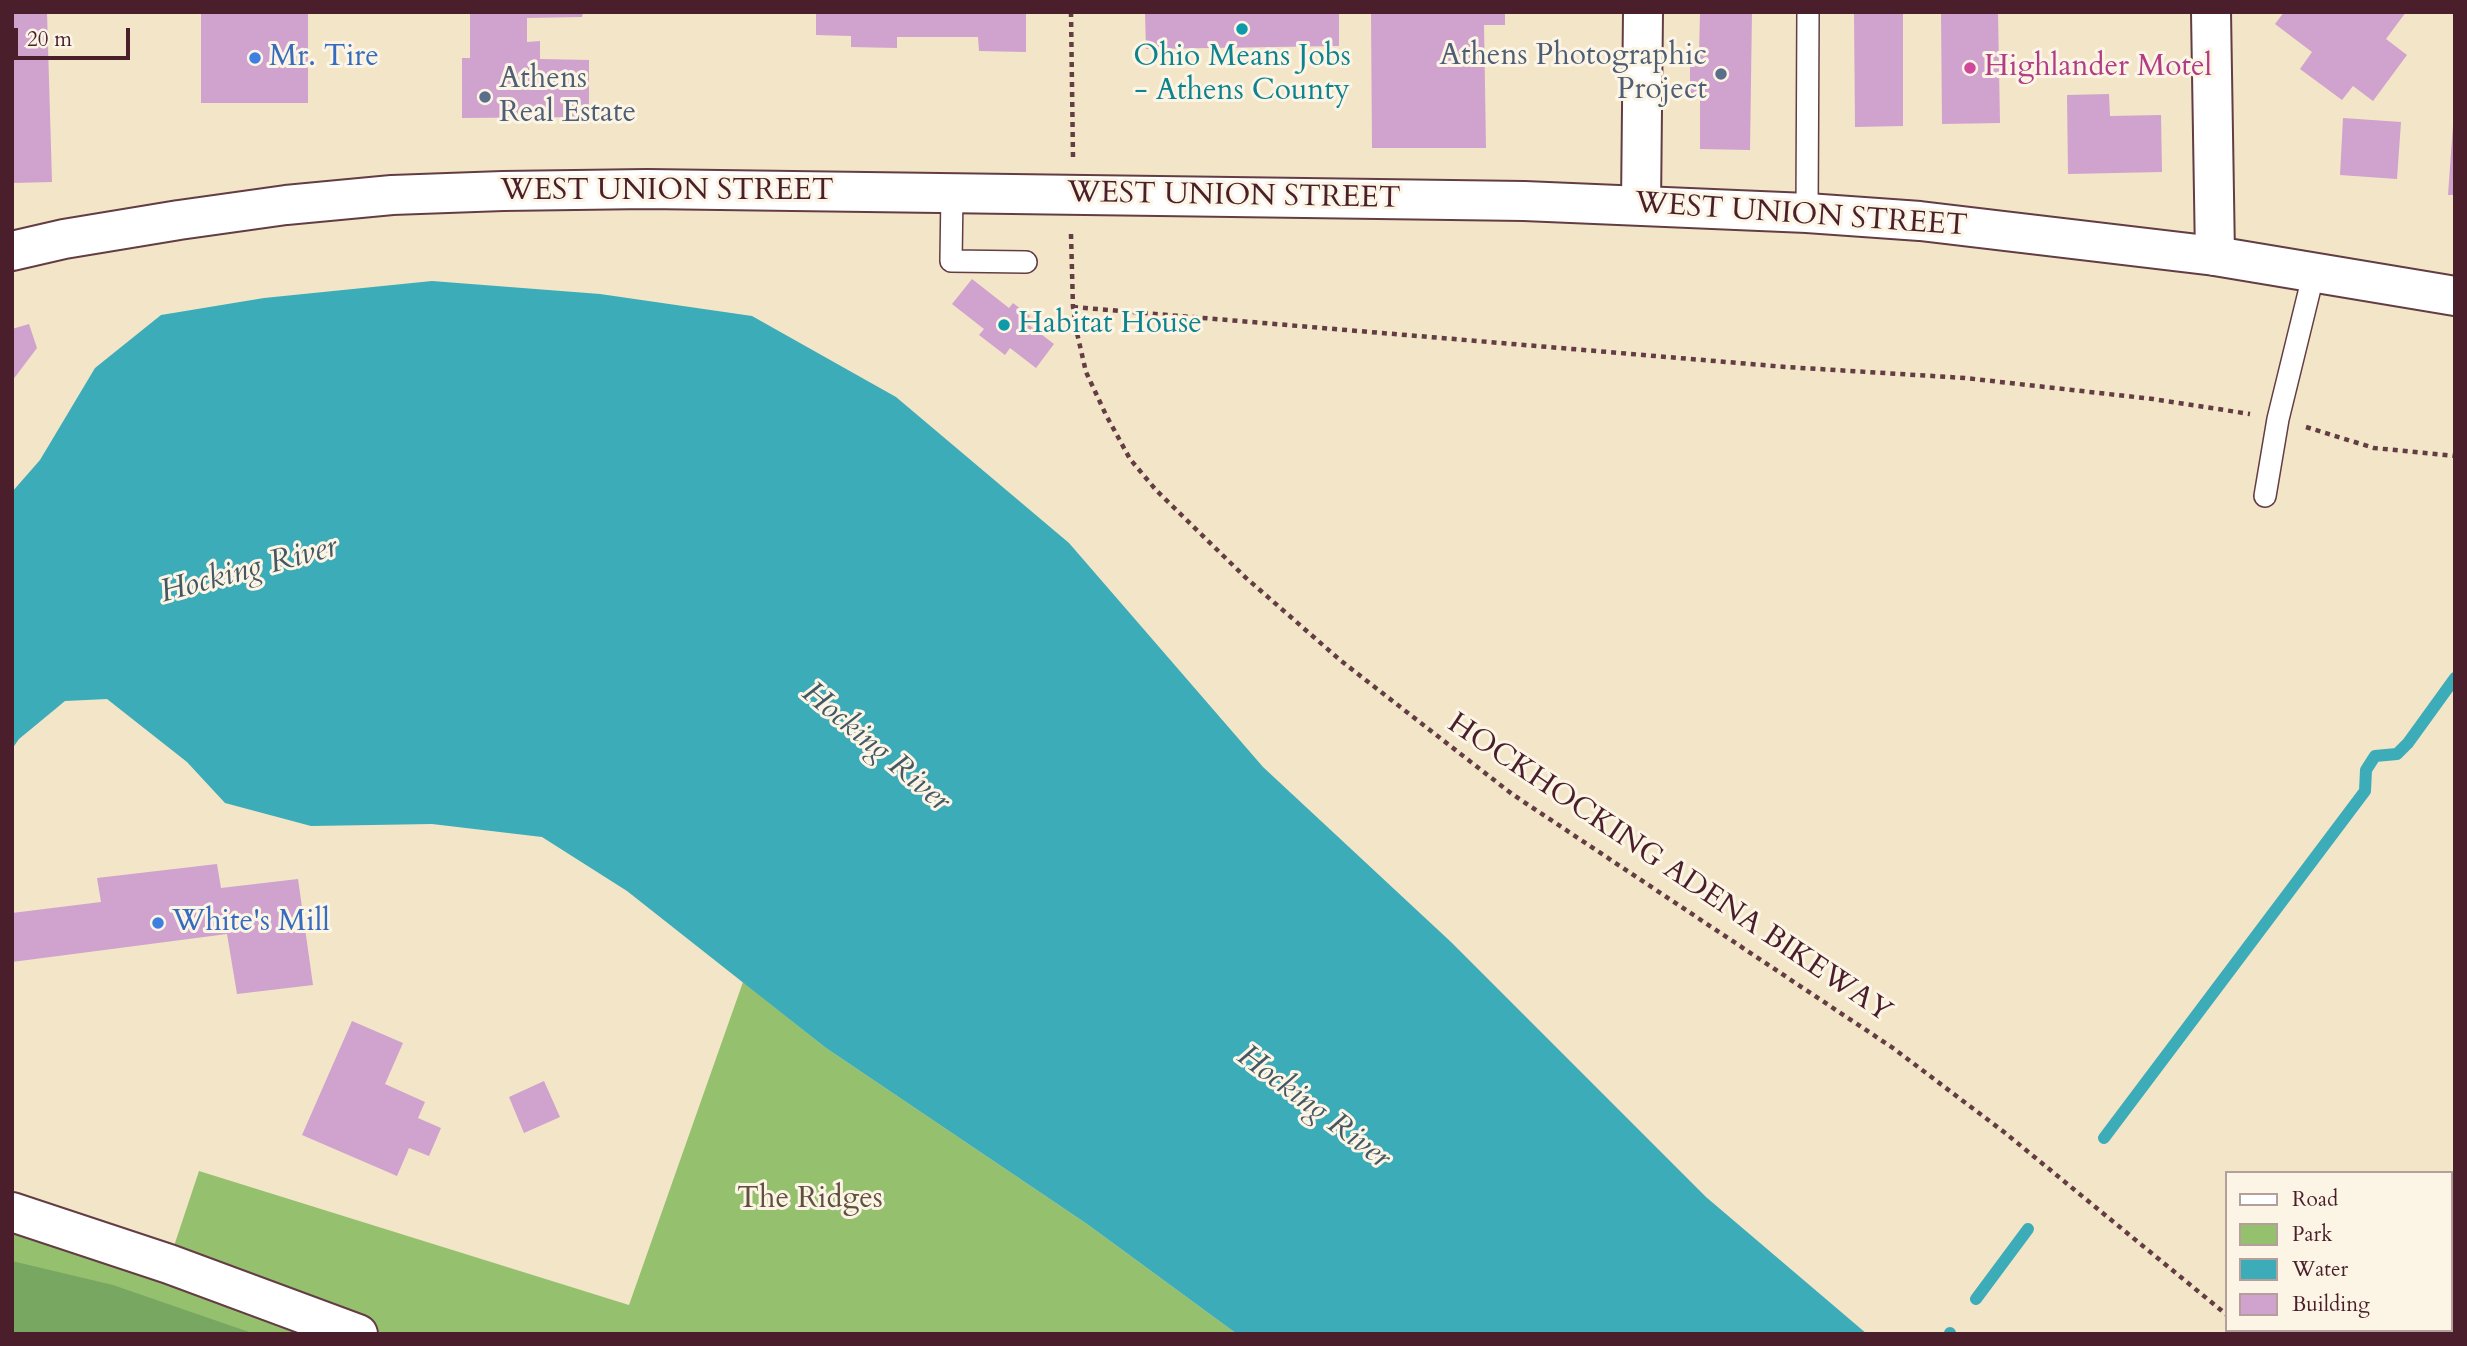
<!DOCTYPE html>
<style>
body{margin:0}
#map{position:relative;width:2467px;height:1346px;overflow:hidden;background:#f2e5c8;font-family:Cardo,serif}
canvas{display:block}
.frame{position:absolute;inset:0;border:14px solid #4a1f2b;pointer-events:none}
.legend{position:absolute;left:2225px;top:1171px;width:228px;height:161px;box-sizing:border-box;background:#fcf5e5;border:2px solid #b59f9b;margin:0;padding:9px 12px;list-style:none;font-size:21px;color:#4a1f2b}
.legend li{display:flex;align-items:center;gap:14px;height:35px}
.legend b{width:35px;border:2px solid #b59f9b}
.scale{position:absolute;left:14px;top:28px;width:116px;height:32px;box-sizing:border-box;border:4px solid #4a1f2b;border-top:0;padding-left:9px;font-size:21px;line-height:24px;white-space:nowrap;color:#4a1f2b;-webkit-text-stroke:5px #fcf5e5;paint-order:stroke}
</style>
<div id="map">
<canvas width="2467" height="1346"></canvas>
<div class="frame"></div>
<ul class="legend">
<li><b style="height:9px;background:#fff"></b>Road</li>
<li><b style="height:19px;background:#95c16f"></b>Park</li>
<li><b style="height:19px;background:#3cacb8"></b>Water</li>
<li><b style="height:19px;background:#d0a2ce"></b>Building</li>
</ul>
<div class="scale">20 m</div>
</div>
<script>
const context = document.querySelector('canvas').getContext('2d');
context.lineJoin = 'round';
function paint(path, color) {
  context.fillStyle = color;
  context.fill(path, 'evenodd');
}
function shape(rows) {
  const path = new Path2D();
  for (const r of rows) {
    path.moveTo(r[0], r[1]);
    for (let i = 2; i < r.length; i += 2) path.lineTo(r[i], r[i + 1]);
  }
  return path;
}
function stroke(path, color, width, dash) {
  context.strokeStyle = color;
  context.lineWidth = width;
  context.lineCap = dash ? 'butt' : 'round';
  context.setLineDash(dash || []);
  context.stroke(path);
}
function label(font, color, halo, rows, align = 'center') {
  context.font = font + ' Cardo,serif';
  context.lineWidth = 6;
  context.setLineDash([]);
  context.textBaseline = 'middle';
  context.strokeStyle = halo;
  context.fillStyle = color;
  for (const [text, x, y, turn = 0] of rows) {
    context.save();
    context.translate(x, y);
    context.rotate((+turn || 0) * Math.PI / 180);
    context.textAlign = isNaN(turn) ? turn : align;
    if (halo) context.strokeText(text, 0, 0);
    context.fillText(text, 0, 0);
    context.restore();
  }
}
const green = shape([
 [743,982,826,1048,1087,1224,1237,1334,12,1334,12,1212,168,1264,199,1171,629,1305]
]);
const forest = shape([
 [12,1261,113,1285,255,1334,12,1334]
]);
const water = shape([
 [432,281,600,294,752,316,896,397,1069,543,1263,767,1451,942,1706,1197,1867,1334,1237,1334,1087,1224,826,1048,627,891,542,837,432,824,311,826,225,803,187,762,107,699,65,701,19,739,12,749,12,492,40,460,95,368,161,315,264,298]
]);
const stream = shape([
 [2104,1138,2365,791,2366,770,2375,756,2397,754,2408,743,2455,678],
 [1976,1299,2028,1229],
 [1950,1334,1950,1333]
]);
const building = shape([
 [12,12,47,12,52,182,12,183],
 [201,12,308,12,308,103,201,103],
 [470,12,583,12,582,17,527,18,527,42,540,41,540,59,589,60,589,117,462,118,462,58,470,58],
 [816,12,1026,12,1026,52,979,51,978,37,897,37,897,48,851,47,851,36,816,35],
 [1145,12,1339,12,1339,46,1146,49],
 [1371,12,1505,12,1505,25,1484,25,1486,148,1372,148],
 [1700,12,1752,12,1750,150,1700,149,1700,93,1690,93,1690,56,1699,56],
 [1854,12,1903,12,1903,126,1855,127],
 [1941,12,1998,12,2000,123,1942,124],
 [2284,12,2406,12,2386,39,2407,55,2373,101,2353,86,2342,100,2300,69,2312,52,2275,24],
 [2109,94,2110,116,2161,115,2162,172,2068,174,2067,95],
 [2343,118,2401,122,2397,179,2340,175],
 [2453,125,2455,125,2455,195,2448,195],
 [972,279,1009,308,1013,303,1030,316,1025,322,1054,344,1036,368,1010,348,1005,355,979,335,984,329,952,304],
 [29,324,37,348,12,381,12,329],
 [217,864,221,888,298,879,313,985,237,994,227,934,12,962,12,913,101,902,97,878],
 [352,1021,403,1043,385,1084,425,1102,418,1118,441,1128,429,1156,409,1148,397,1176,302,1135],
 [544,1081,560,1117,524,1133,509,1097]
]);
const path = shape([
 [1071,12,1073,158],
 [1071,234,1073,307,1077,333,1086,372,1106,415,1130,459,1156,490,1245,577,1340,660,1512,794,1893,1048,2004,1132,2227,1315],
 [1073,307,1786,367,1965,378,2153,399,2250,414],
 [2306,427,2374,448,2455,456],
 [2245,1330,2250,1334]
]);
const lane = shape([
 [952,193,951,261,1026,262],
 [1807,213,1808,12],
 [2265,496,2278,419,2314,272]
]);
const street = shape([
 [2211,12,2215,256],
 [1641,205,1643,12]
]);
const secondary = shape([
 [12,251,64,239,179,220,286,205,392,195,503,191,647,189,1524,201,1807,213,1920,221,2215,256,2455,296],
 [12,1212,169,1264,358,1334]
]);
const markers = [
 [1242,29,7,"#0f9aa8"],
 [255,58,7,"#3f7fe0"],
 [1970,68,7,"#d1479c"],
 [1721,74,7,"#5c6f8a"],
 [485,97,7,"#5c6f8a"],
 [1004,325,7,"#0f9aa8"],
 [158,923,7,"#3f7fe0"]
];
const serviceNames = [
 ["Athens Photographic",1707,57],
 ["Project",1707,91],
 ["Athens",499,80,"left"],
 ["Real Estate",499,114,"left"]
];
const shopNames = [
 ["Mr. Tire",269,58],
 ["White's Mill",172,923]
];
const cultureNames = [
 ["Ohio Means Jobs",1242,58],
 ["- Athens County",1242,92],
 ["Habitat House",1018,325,"left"]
];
const hotelNames = [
 ["Highlander Motel",1984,68]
];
const streetNames = [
 ["WEST UNION STREET",667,192],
 ["WEST UNION STREET",1234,197,1],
 ["WEST UNION STREET",1801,216,4],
 ["HOCKHOCKING ADENA BIKEWAY",1669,869,34]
];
const parkNames = [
 ["The Ridges",810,1200]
];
const waterNames = [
 ["Hocking River",249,571,-15],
 ["Hocking River",875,748,40],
 ["Hocking River",1313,1108,37]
];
paint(green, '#95c16f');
paint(forest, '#78a762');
paint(water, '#3cacb8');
stroke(stream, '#3cacb8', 12);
paint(building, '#d0a2ce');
stroke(lane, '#633d43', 24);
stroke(street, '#633d43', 42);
stroke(secondary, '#633d43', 42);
stroke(path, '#633d43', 4.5, [5, 5]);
stroke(lane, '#fff', 21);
stroke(street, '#fff', 38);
stroke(secondary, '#fff', 38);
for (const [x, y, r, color] of markers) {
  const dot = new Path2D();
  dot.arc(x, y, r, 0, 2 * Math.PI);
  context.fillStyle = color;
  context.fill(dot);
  stroke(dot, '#fcf5e5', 2.5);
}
label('30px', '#4e5e75', '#fcf5e5', serviceNames, 'right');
label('30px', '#366cbe', '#fcf5e5', shopNames, 'left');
label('30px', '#0d838f', '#fcf5e5', cultureNames);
label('30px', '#b23c85', '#fcf5e5', hotelNames, 'left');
label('30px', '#4a1f2b', '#fcf5e5', streetNames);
label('30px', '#60503f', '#fcf5e5', parkNames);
label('italic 32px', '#445763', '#fcf5e5', waterNames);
</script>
